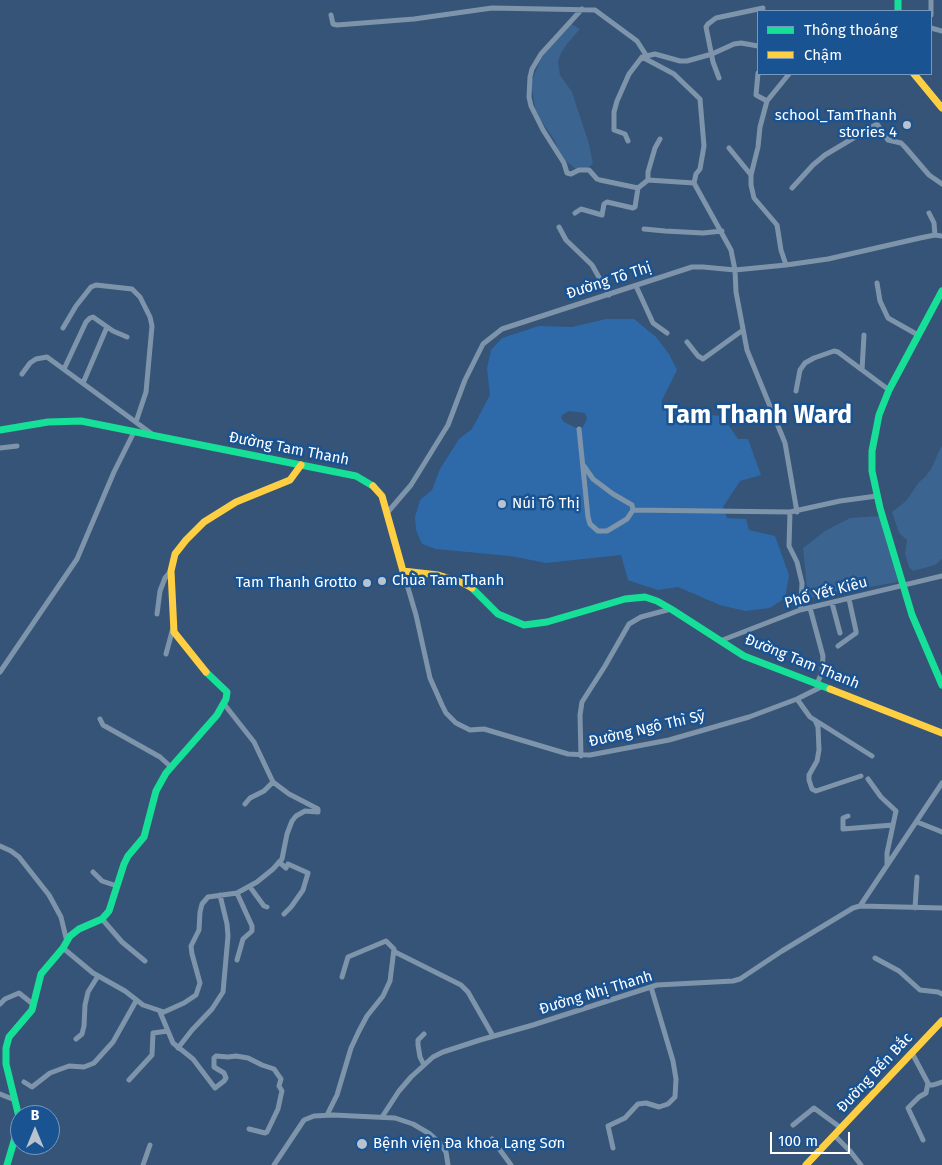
<!DOCTYPE html>
<meta charset="utf-8">
<style>
body{margin:0}
#map{position:relative;width:942px;height:1165px;overflow:hidden;background:#355477;font-family:"Fira Sans",sans-serif}
canvas{display:block}
.legend{position:absolute;left:757px;top:10px;width:175px;height:65px;box-sizing:border-box;background:#1a5392;border:1px solid #7698be;margin:0;padding:6px 9px;list-style:none;font-size:15px;color:#fff}
.legend li{display:flex;align-items:center;gap:10px;height:25px}
.legend b{width:25px;border:1px solid #7698be}
.north{position:absolute;left:10px;top:1105px;width:50px;height:50px;box-sizing:border-box;background:#1a5392;border:1px solid #7698be;border-radius:50%;rotate:0deg;font-size:14px;font-weight:700;line-height:20px;text-align:center;color:#fff}
.north::after{content:'';display:block;margin:auto;width:18px;height:22px;background:#b8c3cf;clip-path:polygon(50% 0,100% 100%,50% 72%,0 100%)}
.scale{position:absolute;left:770px;top:1132px;width:80px;height:22px;box-sizing:border-box;border:2px solid #fff;border-top:0;padding-left:6px;font-size:15px;line-height:18px;white-space:nowrap;color:#fff;-webkit-text-stroke:4px #1a5392;paint-order:stroke}
</style>
<div id="map">
<canvas width="942" height="1165"></canvas>
<ul class="legend">
<li><b style="height:6px;background:#16e098"></b>Thông thoáng</li>
<li><b style="height:6px;background:#ffcf43"></b>Chậm</li>
</ul>
<div class="north">B</div>
<div class="scale">100 m</div>
</div>
<script>
const context = document.querySelector('canvas').getContext('2d');
context.lineJoin = 'round';
function paint(path, color) {
  context.fillStyle = color;
  context.fill(path, 'evenodd');
}
function shape(rows) {
  const path = new Path2D();
  for (const r of rows) {
    path.moveTo(r[0], r[1]);
    for (let i = 2; i < r.length; i += 2) path.lineTo(r[i], r[i + 1]);
  }
  return path;
}
function stroke(path, color, width, dash) {
  context.strokeStyle = color;
  context.lineWidth = width;
  context.lineCap = dash ? 'butt' : 'round';
  context.setLineDash(dash || []);
  context.stroke(path);
}
function label(font, color, halo, rows, align = 'center') {
  context.font = font + ' "Fira Sans",sans-serif';
  context.lineWidth = 5;
  context.setLineDash([]);
  context.textBaseline = 'middle';
  context.strokeStyle = halo;
  context.fillStyle = color;
  for (const [text, x, y, turn = 0] of rows) {
    context.save();
    context.translate(x, y);
    context.rotate((+turn || 0) * Math.PI / 180);
    context.textAlign = isNaN(turn) ? turn : align;
    if (halo) context.strokeText(text, 0, 0);
    context.fillText(text, 0, 0);
    context.restore();
  }
}
const green = shape([
 [606,319,634,319,656,337,669,354,677,370,661,402,688,413,722,416,738,439,748,439,761,475,740,481,723,507,727,518,746,519,749,530,775,536,789,575,785,598,770,608,745,611,720,605,678,587,658,590,639,584,628,580,621,555,546,563,510,556,436,549,422,544,416,530,415,517,420,500,432,490,440,469,459,439,472,429,490,395,487,368,491,350,502,338,539,326,572,327],
 [569,411,585,413,587,419,583,427,576,428,564,422,561,418,562,415]
]);
const water = shape([
 [570,23,580,29,567,44,561,53,558,62,560,75,572,92,589,144,593,164,587,168,577,170,559,155,555,141,540,119,535,108,531,82,542,57],
 [942,445,942,559,935,565,913,571,909,567,905,554,907,540,899,533,892,512,906,501,919,482,925,477,931,469],
 [880,516,898,582,808,598,803,548,825,531,850,518]
]);
const street = shape([
 [582,9,541,54,532,69,530,77,529,97,531,106,543,130,564,163,567,173,571,174,579,170,589,170,597,179,600,180,638,188,648,180,694,183],
 [331,15,333,24,337,25,414,19,492,8,595,10,637,41,646,55],
 [931,15,931,0],
 [931,28,942,31],
 [642,57,674,74,700,99,704,146,700,169,696,174,694,183,731,250,735,270,736,292,747,350,785,443,797,512],
 [758,73,756,95,767,101],
 [719,78,713,62,706,27,708,24,716,18,763,8],
 [628,141,625,134,614,130,614,112,617,101,629,74,642,57,655,54,680,61,687,61,712,54,734,44,741,43,758,46],
 [729,148,751,175],
 [648,180,648,172,655,148,660,139],
 [792,188,813,165,825,155,877,124,888,140,901,143,905,147,929,175,942,184],
 [575,213,581,209,602,215,604,204,607,202,633,208,635,207,638,188],
 [929,213,934,223,935,235],
 [559,227,566,240,592,265,609,295],
 [644,229,665,231,703,233,722,231],
 [786,265,781,250,777,225,754,198,751,185,751,175,758,147,760,127,767,101,789,74],
 [877,283,880,301,888,318,918,335],
 [636,286,653,323,667,333],
 [63,328,76,306,91,287,96,285,132,289,140,297,150,317,152,326,146,392,136,422],
 [687,342,698,356,703,359,743,330],
 [64,369,86,322,90,318,93,317,113,331,127,337],
 [862,370,864,335],
 [22,374,30,363,36,359,47,357,152,434],
 [83,383,107,327],
 [796,391,800,370,805,363,814,358,834,351,838,352,889,390],
 [579,429,588,517,590,524,598,531,607,531,627,519,633,510],
 [0,448,17,446],
 [584,466,593,479,613,494,632,505,633,510],
 [633,510,790,512,840,501,877,496],
 [790,512,789,546,797,562,802,583,801,603,800,610],
 [387,513,411,485,448,425,465,380,483,344,502,329,692,267,703,267,735,270,786,265,828,259,920,238,935,235,942,236],
 [403,571,416,615,430,678,442,705,446,713,456,723,470,730,484,729,568,754,590,755,669,740,749,717,797,699,823,686],
 [832,603,840,633],
 [810,608,823,656,822,672,817,684],
 [157,614,160,591,165,578,171,571],
 [720,641,800,610,942,576],
 [838,646,856,633,856,631,849,599],
 [166,654,173,628],
 [0,672,77,559,114,472,134,432],
 [797,699,810,717,872,756],
 [100,719,103,725,160,757,171,767],
 [815,720,818,727,819,750,817,761,809,775,809,780,812,789,816,791,861,776],
 [581,756,580,715,582,702,605,666,629,624,641,617,671,609],
 [868,779,881,797,896,811,887,853,887,865],
 [245,804,250,798,264,791,273,782],
 [848,816,843,818,843,829,893,825],
 [917,822,942,832],
 [0,846,11,851,19,857,49,895,61,917,67,942],
 [279,862,286,868,288,864,308,873,303,890,291,907,284,914],
 [93,872,102,881,117,886],
 [250,887,264,906,267,907],
 [860,906,942,908],
 [915,908,917,877],
 [102,919,122,942,145,961],
 [63,948,93,973,125,991,143,1005,164,1012,184,1003,196,995,200,983,192,954,191,946,199,930,200,912,202,904,208,897,237,893,257,882,273,869,282,859,287,834,292,821,296,816,305,811,318,812,318,809,289,794,273,782,254,742,224,704],
 [395,952,461,985,468,992,493,1036],
 [875,958,899,971,920,990,938,992,942,994],
 [237,960,243,939,252,931,252,926,237,893],
 [0,1004,5,999,19,993,34,1005],
 [160,1012,173,1043,193,1059,215,1088,224,1081,226,1078,224,1073,214,1067,214,1058,216,1056,228,1057,236,1056,248,1058,262,1065,274,1069,281,1079,279,1086,282,1091,281,1095,278,1109,267,1132,265,1133,249,1129],
 [424,1034,418,1040,418,1045,420,1057,424,1065],
 [76,1039,82,1034,84,1026,85,1005,88,992,98,976],
 [178,1048,192,1030,212,1009,223,992,228,936,227,924,220,895],
 [912,1053,929,1085,933,1085,942,1082],
 [129,1080,152,1055,153,1033,168,1031],
 [24,1082,32,1087,50,1073,69,1066,84,1067,94,1063,113,1042,136,1001],
 [0,1094,15,1100],
 [327,1115,337,1095,351,1048,359,1031,367,1016,383,996,390,981,394,949,386,941,348,957,342,977],
 [382,1117,399,1091,411,1077,433,1057,443,1052,480,1040,533,1025,657,985,733,981,740,979,782,951,853,908,860,906,942,783],
 [793,1125,814,1108,841,1128],
 [834,1135,850,1151,861,1165],
 [492,1139,511,1165],
 [923,1140,908,1108,919,1097,926,1093,928,1083],
 [613,1148,608,1126,625,1118,638,1104,646,1103,659,1107,668,1104,675,1097,676,1079,673,1061,651,987],
 [143,1165,150,1145],
 [274,1165,304,1120,314,1116,333,1115,395,1118,413,1124,430,1134,440,1143,446,1152,448,1165]
]);
const fast = shape([
 [898,0,898,11],
 [942,291,889,390,879,415,872,451,872,471,880,508,912,615,942,685],
 [0,430,48,422,81,421,356,476,373,486],
 [472,588,498,614,524,625,547,622,625,599,645,597,657,601,671,609,744,656,830,689],
 [7,1165,19,1124,19,1117,6,1064,6,1048,9,1037,32,1010,41,974,63,948,70,936,79,929,102,919,109,911,124,864,128,856,144,837,156,791,166,773,217,715,226,699,227,692,206,672]
]);
const slow = shape([
 [914,74,942,108],
 [373,486,382,496,403,571,438,575,461,582,472,588],
 [206,672,174,632,171,571,175,554,186,540,204,522,236,502,290,480,301,465],
 [830,689,942,733],
 [806,1165,942,1021]
]);
const markers = [
 [907,125,5,"#b8c3cf"],
 [502,504,5,"#b8c3cf"],
 [382,581,5,"#b8c3cf"],
 [367,583,5,"#b8c3cf"],
 [362,1144,6,"#b8c3cf"]
];
const poiNames = [
 ["school_TamThanh",897,116,"right"],
 ["stories 4",897,133,"right"],
 ["Núi Tô Thị",512,504],
 ["Chùa Tam Thanh",392,581],
 ["Tam Thanh Grotto",357,583,"right"],
 ["Bệnh viện Đa khoa Lạng Sơn",373,1144]
];
const streetNames = [
 ["Đường Tô Thị",609,281,-18],
 ["Đường Tam Thanh",289,449,11],
 ["Phố Yết Kiêu",826,593,-15],
 ["Đường Tam Thanh",802,662,22],
 ["Đường Ngô Thì Sỹ",647,729,-13],
 ["Đường Nhị Thanh",596,993,-17],
 ["Đường Bến Bắc",875,1073,-47]
];
const townNames = [
 ["Tam Thanh Ward",758,416]
];
paint(green, '#2e6aa9');
paint(water, '#3b6490');
stroke(street, '#7e94aa', 5);
stroke(fast, '#16e098', 7);
stroke(slow, '#ffcf43', 7);
for (const [x, y, r, color] of markers) {
  const dot = new Path2D();
  dot.arc(x, y, r, 0, 2 * Math.PI);
  context.fillStyle = color;
  context.fill(dot);
  stroke(dot, '#1a5392', 2);
}
label('15px', '#fff', '#1a5392', poiNames, 'left');
label('15px', '#fff', '#1a5392', streetNames);
label('bold 25px', '#fff', '#1a5392', townNames);
</script>
